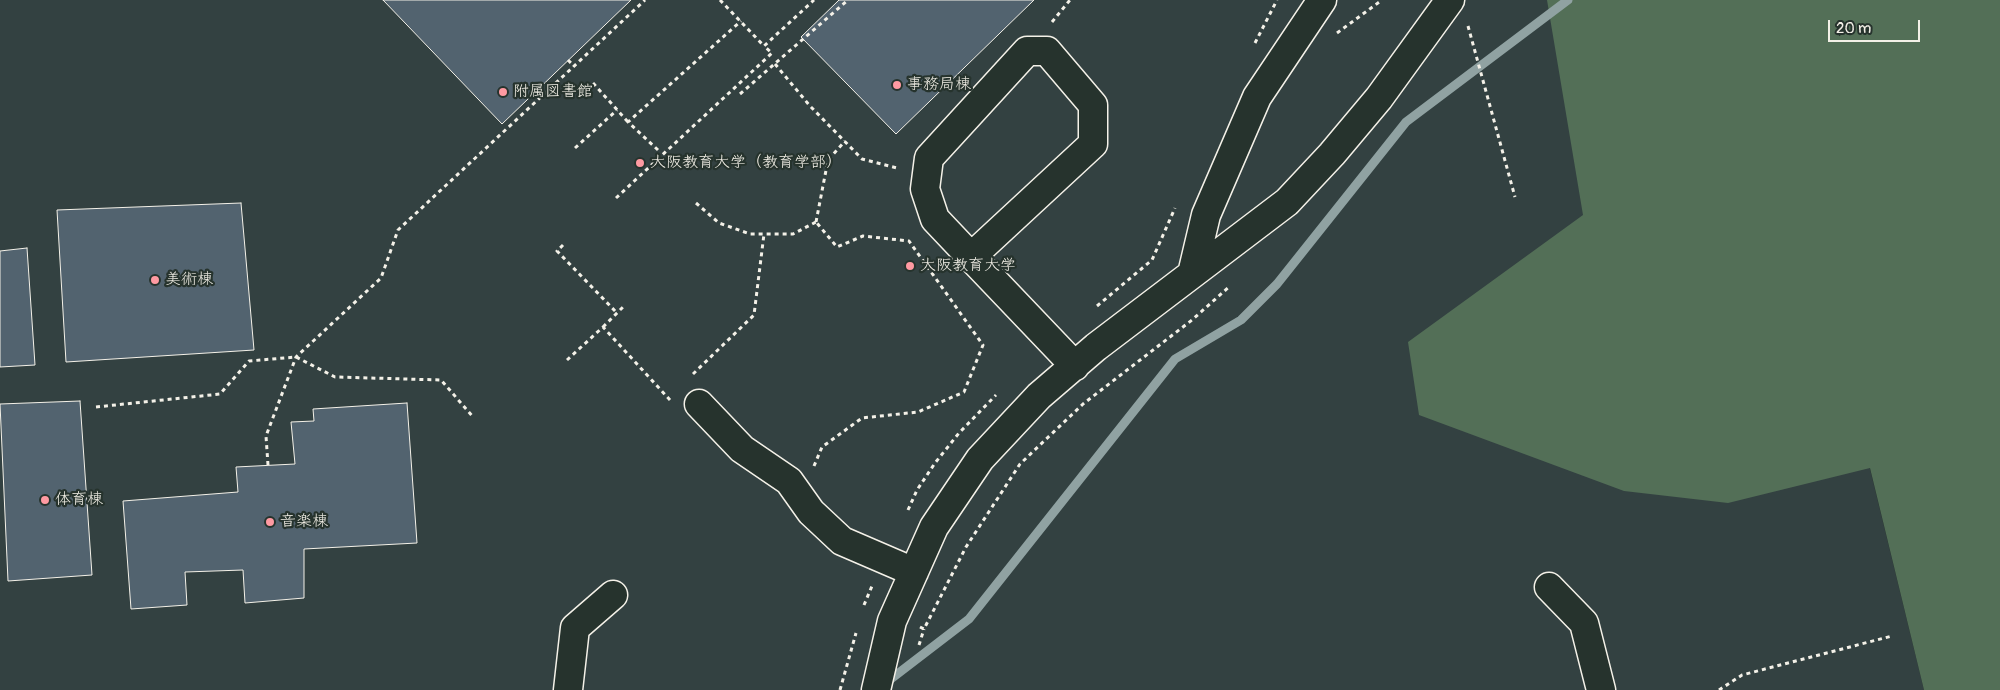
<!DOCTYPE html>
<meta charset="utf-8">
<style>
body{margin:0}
#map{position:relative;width:2000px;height:690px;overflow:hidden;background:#26332d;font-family:Pangolin,sans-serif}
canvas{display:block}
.scale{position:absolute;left:1828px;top:20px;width:92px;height:22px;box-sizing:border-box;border:2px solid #f4f1e8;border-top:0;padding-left:6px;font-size:15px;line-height:18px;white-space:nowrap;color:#f4f1e8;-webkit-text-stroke:4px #26332d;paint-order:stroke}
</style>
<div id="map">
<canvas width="2000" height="690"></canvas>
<div class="scale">20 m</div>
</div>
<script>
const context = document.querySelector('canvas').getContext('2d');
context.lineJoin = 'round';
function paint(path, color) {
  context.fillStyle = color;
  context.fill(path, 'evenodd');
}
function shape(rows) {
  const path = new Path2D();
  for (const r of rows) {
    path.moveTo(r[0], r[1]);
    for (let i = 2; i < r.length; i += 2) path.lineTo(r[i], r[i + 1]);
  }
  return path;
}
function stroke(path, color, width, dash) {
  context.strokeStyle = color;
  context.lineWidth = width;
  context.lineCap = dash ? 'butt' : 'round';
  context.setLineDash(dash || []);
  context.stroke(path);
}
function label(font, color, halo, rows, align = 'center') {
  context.font = font + ' Pangolin,"Klee One",sans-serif';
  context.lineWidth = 4.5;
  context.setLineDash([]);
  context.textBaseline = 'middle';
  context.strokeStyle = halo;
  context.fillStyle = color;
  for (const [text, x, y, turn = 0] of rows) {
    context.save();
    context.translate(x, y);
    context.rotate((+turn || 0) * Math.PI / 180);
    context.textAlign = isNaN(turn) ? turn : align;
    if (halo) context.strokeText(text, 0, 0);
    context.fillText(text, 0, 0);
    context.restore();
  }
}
const built = shape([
 [0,0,1867,0,1771,64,1924,690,0,690]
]);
const green = shape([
 [1547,0,2000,0,2000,690,1924,690,1870,468,1728,503,1624,491,1419,415,1408,342,1583,215]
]);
const stream = shape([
 [883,685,969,619,1175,359,1241,320,1277,284,1406,122,1568,0]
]);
const building = shape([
 [383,0,631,0,502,124,383,0],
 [839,0,1034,0,896,134,801,37,839,0],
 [241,203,254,350,66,362,57,210,241,203],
 [27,248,35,365,0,367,0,251,27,248],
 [80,401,92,575,8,581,0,404,80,401],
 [407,403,417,543,304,549,304,598,245,603,243,570,185,572,187,605,131,609,123,501,238,492,236,467,295,464,291,422,314,421,313,409,407,403]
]);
const path = shape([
 [720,0,764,46],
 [1052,22,1070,0],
 [1468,26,1515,197],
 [1337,33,1382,0],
 [1255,43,1277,0],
 [568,60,574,66],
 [775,64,810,106,862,159,897,168],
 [593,83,628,122],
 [740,94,848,0],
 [575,148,617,110],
 [658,150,628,122,741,21],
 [616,198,772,53,764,46,814,0],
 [696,203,719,223,750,234,793,234,816,222],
 [816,222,828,160,845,141],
 [563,245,557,251,617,313],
 [1097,306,1152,260,1175,208],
 [603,327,624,306],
 [567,360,603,327,670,400],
 [693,374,754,315,764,234],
 [96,407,220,394,249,361,296,357,335,377,441,380,474,418],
 [268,465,266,436,296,357,381,278,398,230,645,0],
 [814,466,822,447,862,418,918,412,964,392,983,345,909,241,863,236,837,247,816,222],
 [908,510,917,490,935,463,959,433,996,395],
 [864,605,872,586],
 [920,627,924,629,966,547,1020,464,1083,404,1192,320,1230,286],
 [919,645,924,629],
 [840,690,856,633],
 [1719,690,1742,675,1892,636]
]);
const minor = shape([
 [971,257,1093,144,1093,105,1047,51,1027,51,929,158,925,189,935,219,971,257,1075,366],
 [1192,274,1206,215,1257,97,1322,0],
 [699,404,742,449,789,481,811,512,842,541,914,572],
 [1549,587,1584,623,1601,690],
 [568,690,575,628,613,595],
 [876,690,892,621,934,527,980,459,1039,396,1096,347,1287,202,1332,154,1379,98,1450,0]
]);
const markers = [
 [897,85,5,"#ff9aa2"],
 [503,92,5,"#ff9aa2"],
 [640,163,5,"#ff9aa2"],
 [910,266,5,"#ff9aa2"],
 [155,280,5,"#ff9aa2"],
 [45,500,5,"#ff9aa2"],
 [270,522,5,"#ff9aa2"]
];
const poiNames = [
 ["事務局棟",907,85],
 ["附属図書館",513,92],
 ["大阪教育大学（教育学部）",650,163],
 ["大阪教育大学",920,266],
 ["美術棟",165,280],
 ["体育棟",55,500],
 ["音楽棟",280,522]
];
paint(built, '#334141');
paint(green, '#536f57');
stroke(stream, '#90a2a2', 9);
paint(building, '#52636f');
stroke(building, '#f4f1e8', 1);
stroke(minor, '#f4f1e8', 31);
stroke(path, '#f4f1e8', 3, [4, 4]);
stroke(minor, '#26332d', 28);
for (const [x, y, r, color] of markers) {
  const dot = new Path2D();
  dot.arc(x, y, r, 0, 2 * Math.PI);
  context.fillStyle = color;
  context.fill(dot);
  stroke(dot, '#26332d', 2);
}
label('16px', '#f4f1e8', '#26332d', poiNames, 'left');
</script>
